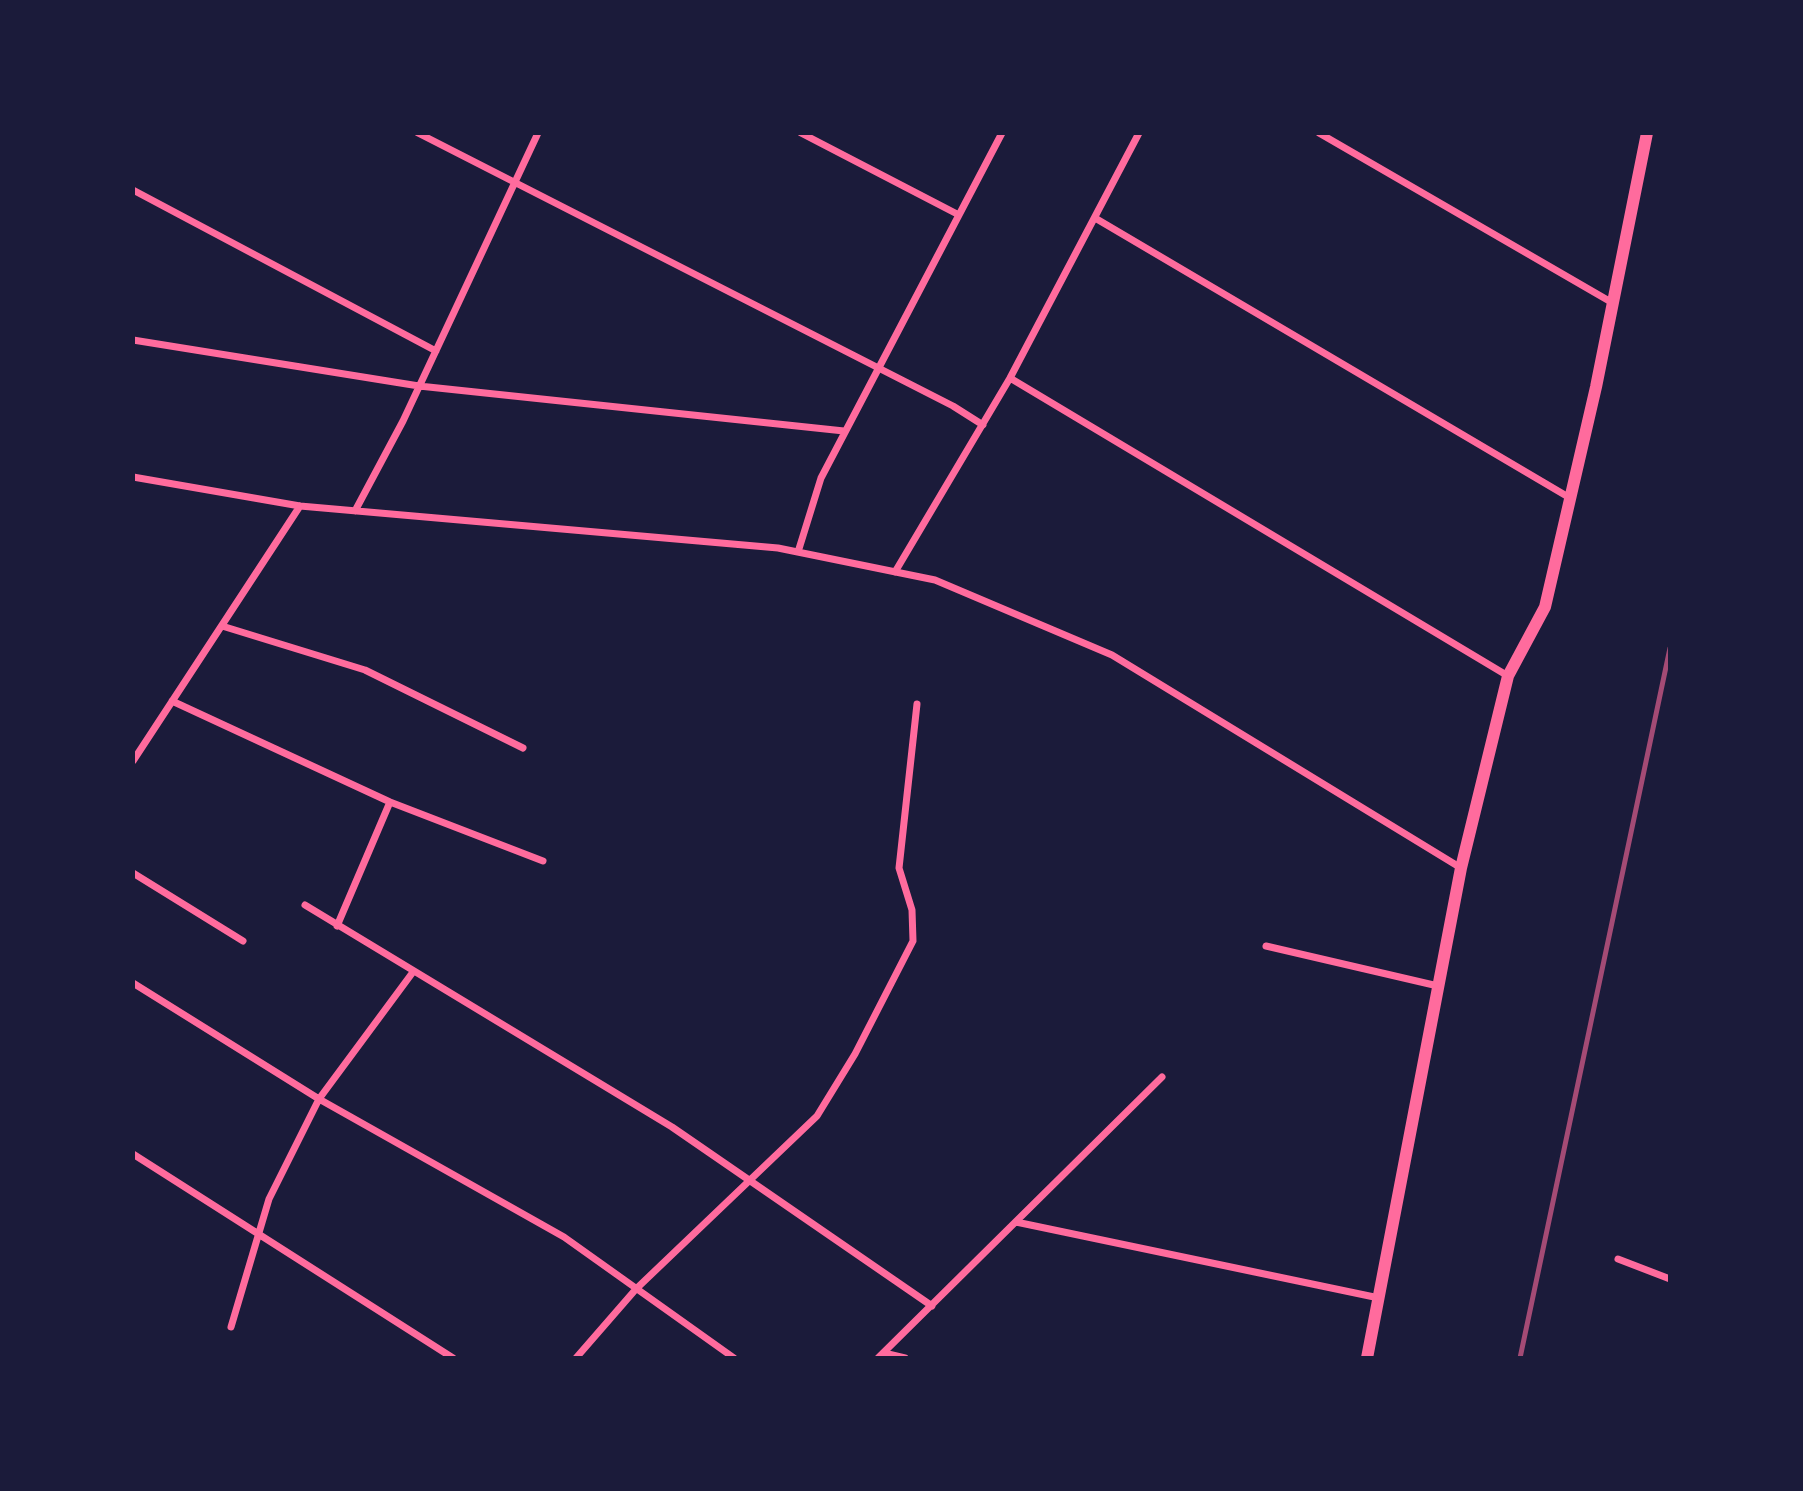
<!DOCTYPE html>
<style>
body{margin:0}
#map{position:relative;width:1803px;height:1491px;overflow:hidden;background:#1b1b3a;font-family:Rubik,sans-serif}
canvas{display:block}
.frame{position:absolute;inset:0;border:135px solid #1b1b3a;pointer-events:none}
</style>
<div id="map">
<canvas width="1803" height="1491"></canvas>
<div class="frame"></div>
</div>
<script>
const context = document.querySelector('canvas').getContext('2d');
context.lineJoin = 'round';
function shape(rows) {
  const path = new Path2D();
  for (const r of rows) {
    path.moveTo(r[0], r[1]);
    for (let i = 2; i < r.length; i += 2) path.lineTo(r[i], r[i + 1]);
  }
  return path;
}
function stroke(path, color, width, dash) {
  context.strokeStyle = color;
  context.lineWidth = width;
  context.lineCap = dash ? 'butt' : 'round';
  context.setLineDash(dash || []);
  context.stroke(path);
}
const minor = shape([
 [418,133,953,406,983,425],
 [801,133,959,215],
 [1319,133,1611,302],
 [133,190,436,351],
 [1095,218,1570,498],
 [133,340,419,386,844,431],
 [1010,378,1508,676],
 [133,477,300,506,778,548,935,580,1112,655,1461,868],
 [355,511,403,421,538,133],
 [798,552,821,478,1002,133],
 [895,572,1010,378,1139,133],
 [222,626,365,670,523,748],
 [172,701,390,802,543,861],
 [133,761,300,506],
 [133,873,243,941],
 [305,905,672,1127,932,1306],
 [337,926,390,802],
 [1266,946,1438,986],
 [133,983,319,1099,564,1237,734,1358],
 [133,1154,453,1358],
 [1016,1222,1379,1298],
 [1618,1259,1670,1279],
 [231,1327,269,1199,319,1099,413,972],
 [884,1353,905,1358],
 [576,1358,636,1289,817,1116,855,1054,913,941,912,910,899,868,917,704],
 [878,1358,1162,1077]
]);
const tertiary = shape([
 [1367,1358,1461,868,1508,676,1545,607,1596,387,1647,133]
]);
const rail = shape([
 [1520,1358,1670,648]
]);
stroke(minor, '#ff6b9d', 7);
stroke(tertiary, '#ff6b9d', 12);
stroke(rail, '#a44b75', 5);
</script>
